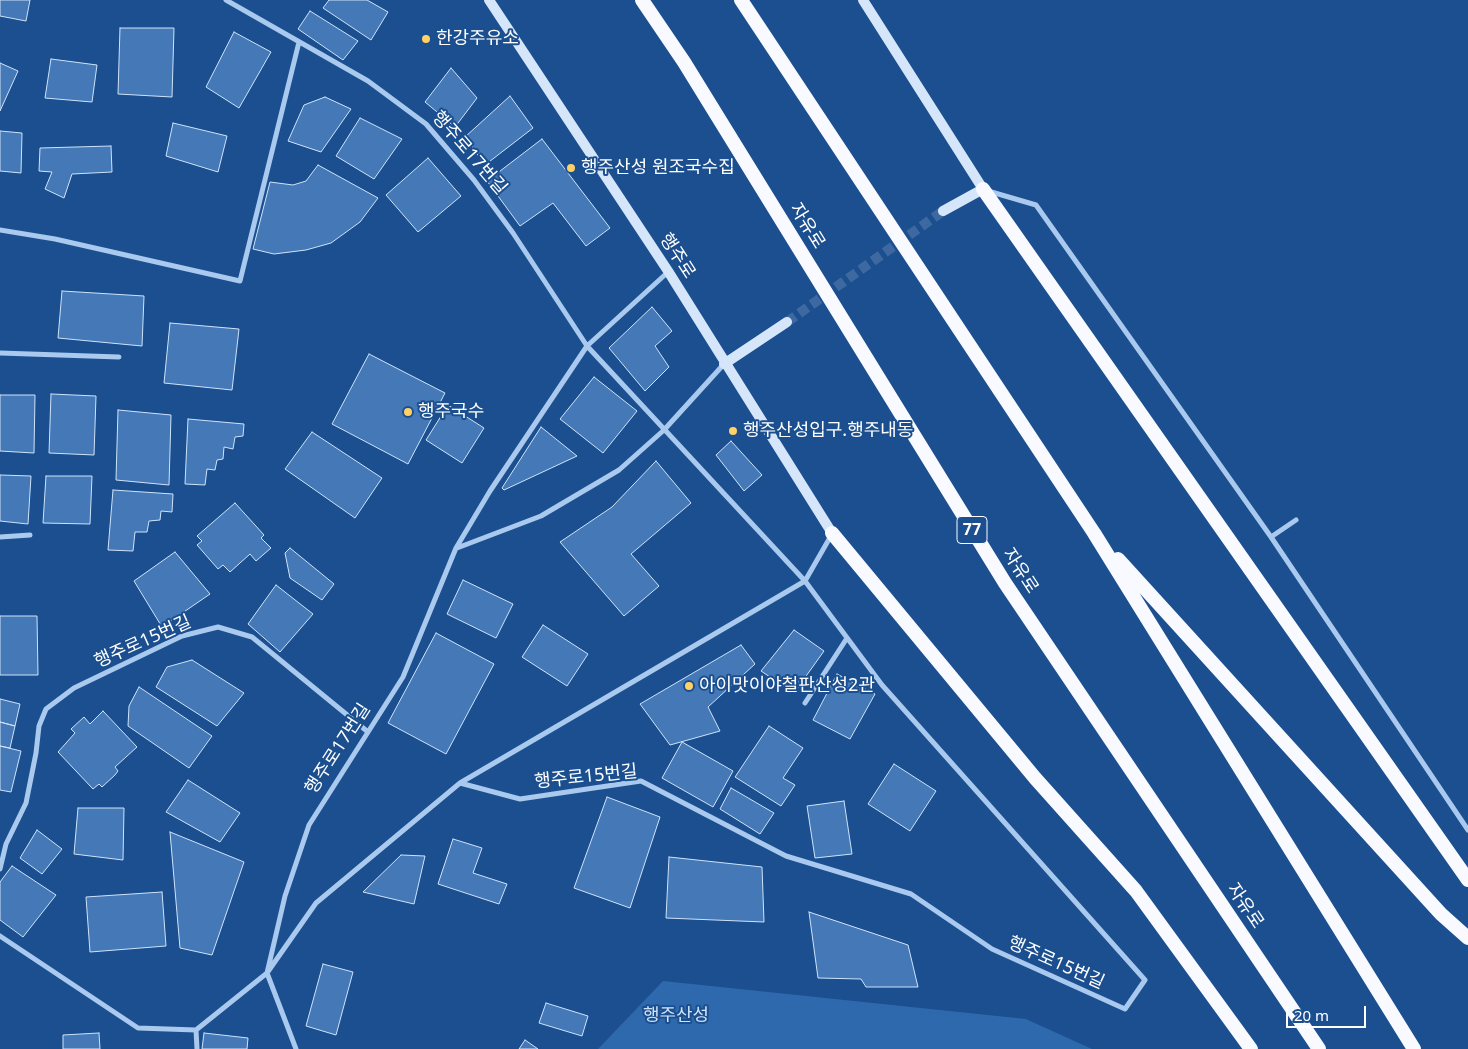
<!DOCTYPE html>
<meta charset="utf-8">
<style>
body{margin:0}
#map{position:relative;width:1468px;height:1049px;overflow:hidden;background:#1b4f8f;font-family:"Noto Sans",sans-serif}
canvas{display:block}
.scale{position:absolute;left:1286px;top:1006px;width:80px;height:22px;box-sizing:border-box;border:2px solid #fff;border-top:0;padding-left:6px;font-size:15px;line-height:18px;white-space:nowrap;color:#fff;-webkit-text-stroke:4px #1b4f8f;paint-order:stroke}
</style>
<div id="map">
<canvas width="1468" height="1049"></canvas>
<div class="scale">20 m</div>
</div>
<script>
const context = document.querySelector('canvas').getContext('2d');
context.lineJoin = 'round';
function paint(path, color) {
  context.fillStyle = color;
  context.fill(path, 'evenodd');
}
function shape(rows) {
  const path = new Path2D();
  for (const r of rows) {
    path.moveTo(r[0], r[1]);
    for (let i = 2; i < r.length; i += 2) path.lineTo(r[i], r[i + 1]);
  }
  return path;
}
function stroke(path, color, width, dash) {
  context.strokeStyle = color;
  context.lineWidth = width;
  context.lineCap = dash ? 'butt' : 'round';
  context.setLineDash(dash || []);
  context.stroke(path);
}
function label(font, color, halo, rows, align = 'center') {
  context.font = font + ' "Noto Sans","Noto Sans KR",sans-serif';
  context.lineWidth = 4;
  context.setLineDash([]);
  context.textBaseline = 'middle';
  context.strokeStyle = halo;
  context.fillStyle = color;
  for (const [text, x, y, turn = 0] of rows) {
    context.save();
    context.translate(x, y);
    context.rotate((+turn || 0) * Math.PI / 180);
    context.textAlign = isNaN(turn) ? turn : align;
    if (halo) context.strokeText(text, 0, 0);
    context.fillText(text, 0, 0);
    context.restore();
  }
}
const green = shape([
 [663,981,1026,1019,1092,1049,598,1049]
]);
const building = shape([
 [0,0,30,0,26,21,0,16,0,0],
 [329,0,367,0,388,12,371,40,323,8,329,0],
 [310,11,358,41,343,60,298,29,310,11],
 [120,28,174,28,172,97,118,94,120,28],
 [234,32,271,52,239,108,206,87,234,32],
 [51,59,97,65,92,102,45,98,51,59],
 [0,63,18,71,0,111,0,63],
 [451,68,477,98,455,127,425,102,451,68],
 [510,96,533,128,485,165,465,137,510,96],
 [325,97,351,109,321,152,288,141,304,105,325,97],
 [360,118,402,139,374,179,336,156,360,118],
 [173,123,227,136,218,172,166,156,173,123],
 [0,131,22,133,21,173,0,171,0,131],
 [542,139,610,228,586,246,553,203,520,226,487,181,542,139],
 [111,146,112,172,72,174,64,198,45,189,52,172,39,171,40,148,111,146],
 [428,158,461,196,418,232,386,195,428,158],
 [318,165,378,198,360,222,331,243,306,250,274,254,253,249,270,182,293,185,306,181,318,165],
 [62,291,144,296,142,346,58,338,62,291],
 [652,307,672,331,655,346,669,367,645,391,609,348,652,307],
 [170,323,239,329,232,390,164,383,170,323],
 [369,354,445,393,408,464,332,424,369,354],
 [594,377,637,411,603,453,560,419,594,377],
 [51,394,96,396,94,455,49,453,51,394],
 [0,395,35,395,34,453,0,451,0,395],
 [448,405,484,428,462,463,426,440,448,405],
 [118,410,171,415,169,485,116,480,118,410],
 [188,419,244,424,243,436,235,437,233,449,224,447,223,459,217,460,215,470,207,469,205,485,185,484,188,419],
 [541,427,577,456,504,490,502,488,541,427],
 [312,432,382,478,355,518,285,469,312,432],
 [731,441,762,475,744,491,716,455,731,441],
 [656,461,691,503,631,554,659,586,624,616,560,542,612,507,656,461],
 [0,475,31,476,28,524,0,521,0,475],
 [46,476,92,476,90,524,43,523,46,476],
 [113,490,173,494,172,512,161,511,160,520,149,521,147,532,135,532,133,551,108,550,113,490],
 [235,503,264,535,261,538,271,548,256,561,250,554,230,572,223,565,218,569,197,545,202,541,197,536,235,503],
 [290,548,334,584,322,600,290,578,285,553,290,548],
 [175,552,210,594,162,627,134,581,175,552],
 [463,580,513,604,496,638,447,614,463,580],
 [276,585,313,614,280,652,248,624,276,585],
 [0,616,37,616,38,675,0,675,0,616],
 [543,625,588,654,567,686,522,657,543,625],
 [794,630,824,651,794,693,761,671,794,630],
 [436,633,494,664,446,754,388,723,436,633],
 [741,645,755,664,708,707,720,731,670,745,640,704,741,645],
 [192,660,244,693,217,726,156,687,167,667,192,660],
 [837,674,875,694,850,739,813,720,837,674],
 [139,687,212,736,189,768,128,726,129,706,139,687],
 [0,699,20,704,15,726,0,722,0,699],
 [103,711,137,747,115,767,118,771,115,775,102,787,99,784,93,789,58,752,75,733,71,729,84,717,90,724,103,711],
 [0,722,15,726,10,748,0,746,0,722],
 [769,726,803,748,783,778,795,785,781,806,735,777,769,726],
 [682,742,733,771,713,807,662,778,682,742],
 [0,746,21,751,11,792,0,790,0,746],
 [894,764,936,791,910,831,868,804,894,764],
 [188,780,240,813,220,842,166,812,188,780],
 [731,788,774,813,760,834,720,809,731,788],
 [607,797,660,817,630,908,574,888,607,797],
 [844,801,852,854,815,858,807,806,844,801],
 [78,808,124,808,123,860,74,854,78,808],
 [37,830,62,849,42,874,20,858,37,830],
 [170,832,244,862,212,955,180,948,170,832],
 [453,839,482,848,473,873,507,884,499,904,438,884,453,839],
 [401,855,425,856,414,904,363,892,401,855],
 [669,857,762,867,764,922,666,918,669,857],
 [12,866,56,895,23,937,0,920,0,882,12,866],
 [162,892,166,946,90,952,86,897,162,892],
 [809,912,908,945,918,987,866,987,861,979,818,978,809,912],
 [323,964,353,972,336,1035,306,1026,323,964],
 [546,1003,588,1016,582,1036,539,1023,546,1003],
 [99,1033,100,1049,63,1049,63,1035,99,1033],
 [204,1033,248,1038,247,1049,202,1049,204,1033],
 [525,1040,538,1049,519,1049,525,1040]
]);
const secondaryTunnel = shape([
 [787,322,943,211]
]);
const minor = shape([
 [226,0,368,81,426,124,474,180,513,233,587,346,805,581,882,685,1145,980,1125,1009,992,949,911,894,786,856,641,781,520,799,460,783],
 [988,191,1036,205,1271,537,1468,830],
 [0,230,55,239,240,281,299,42],
 [0,353,119,357],
 [0,537,30,535],
 [1271,537,1296,520],
 [457,548,541,516,619,470,664,430,724,364],
 [805,703,847,638],
 [0,869,6,844,26,803,36,753,39,726,46,709,74,688,182,636,218,627,252,637,368,732],
 [0,936,138,1028,196,1030,267,973,316,903,460,783,805,581,832,534],
 [196,1030,197,1049],
 [296,1049,267,973,285,896,309,825,403,677,456,548,490,491,587,346,668,272]
]);
const secondary = shape([
 [489,0,668,271,832,533],
 [863,0,983,189,943,211],
 [724,364,787,322]
]);
const trunk = shape([
 [642,0,684,62,1005,583,1319,1049],
 [741,0,1094,533,1414,1049],
 [983,189,1468,880],
 [832,533,1035,778,1136,891,1251,1049],
 [1118,559,1441,914,1468,938]
]);
const markers = [
 [426,39,5,"#ffd166"],
 [571,168,5,"#ffd166"],
 [408,412,5,"#ffd166"],
 [733,431,5,"#ffd166"],
 [689,686,5,"#ffd166"]
];
const shields = [
 [972,530,30]
];
const shieldNames = [
 ["77",972,530]
];
const poiNames = [
 ["한강주유소",436,39],
 ["행주산성 원조국수집",581,168],
 ["행주국수",418,412],
 ["행주산성입구.행주내동",743,431],
 ["아이맛이야철판산성2관",699,686]
];
const streetNames = [
 ["행주로17번길",469,153,49],
 ["자유로",807,226,58],
 ["행주로",677,256,57],
 ["자유로",1020,571,57],
 ["행주로15번길",143,642,-24],
 ["행주로17번길",338,749,-57],
 ["행주로15번길",586,777,-6],
 ["자유로",1245,906,56],
 ["행주로15번길",1056,963,24]
];
const parkNames = [
 ["행주산성",676,1016]
];
paint(green, '#2e69ad');
paint(building, '#4478b7');
stroke(building, '#cfe3fa', 1);
stroke(secondaryTunnel, '#3d69a0', 10, [10, 5]);
stroke(minor, '#a9c9ee', 5);
stroke(secondary, '#d6e6fa', 10);
stroke(trunk, '#f8faff', 14);
for (const [x, y, r, color] of markers) {
  const dot = new Path2D();
  dot.arc(x, y, r, 0, 2 * Math.PI);
  context.fillStyle = color;
  context.fill(dot);
  stroke(dot, '#1b4f8f', 2);
}
for (const [x, y, w] of shields) {
  const box = new Path2D();
  box.roundRect(x - w / 2, y - 13.5, w, 27, 4);
  context.fillStyle = '#1b4f8f';
  context.fill(box);
  stroke(box, '#fff', 1);
}
label('bold 16px', '#fff', null, shieldNames);
label('18px', '#fff', '#1b4f8f', poiNames, 'left');
label('18px', '#fff', '#1b4f8f', streetNames);
label('18px', '#cfe3fa', '#1b4f8f', parkNames);
</script>
